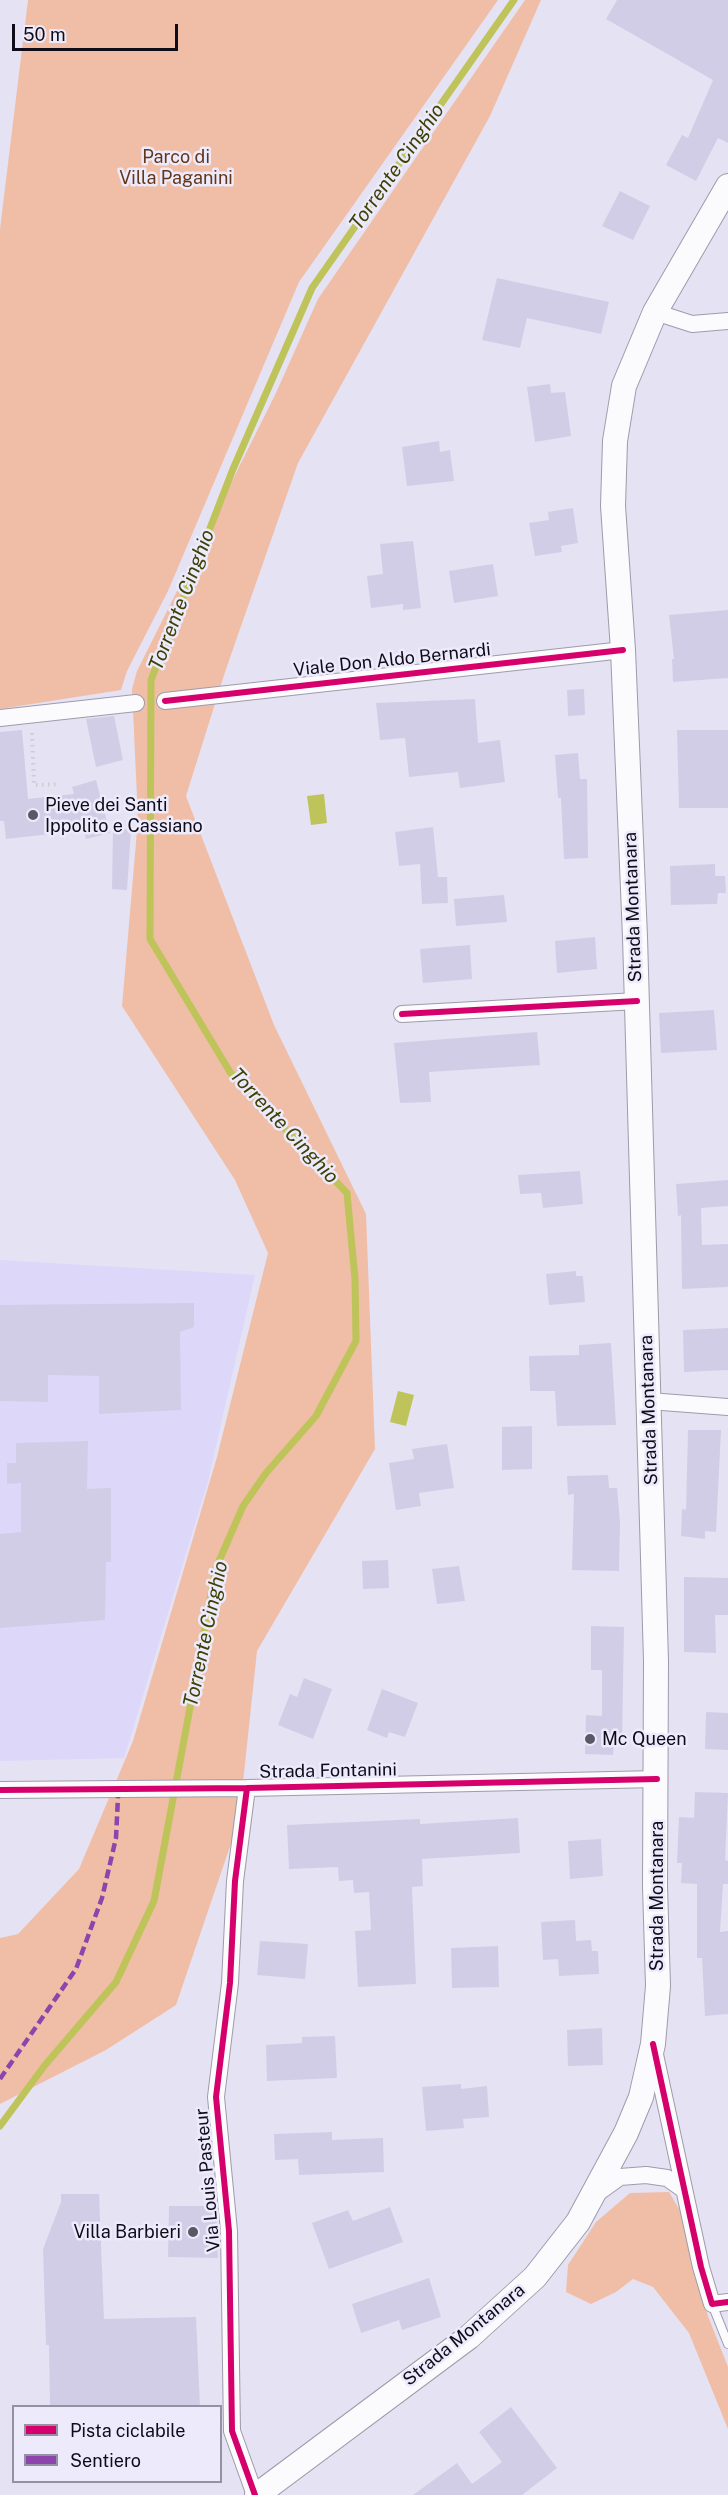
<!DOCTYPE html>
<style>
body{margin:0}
#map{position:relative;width:728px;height:2495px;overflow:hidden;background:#e5e2f4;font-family:"Public Sans",sans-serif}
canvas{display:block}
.legend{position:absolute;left:12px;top:2405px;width:210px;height:78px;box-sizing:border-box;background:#edeafb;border:2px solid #9491a1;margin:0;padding:8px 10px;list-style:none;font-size:18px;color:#0f0c1a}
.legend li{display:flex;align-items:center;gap:12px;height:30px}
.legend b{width:30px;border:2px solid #9491a1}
.scale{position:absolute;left:12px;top:24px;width:166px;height:27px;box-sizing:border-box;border:3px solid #0f0c1a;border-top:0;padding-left:8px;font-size:18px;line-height:21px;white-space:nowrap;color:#0f0c1a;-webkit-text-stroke:4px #edeafb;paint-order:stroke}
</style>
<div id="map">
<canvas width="728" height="2495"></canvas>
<ul class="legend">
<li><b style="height:8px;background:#d6006c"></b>Pista ciclabile</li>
<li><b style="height:8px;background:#8e44ad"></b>Sentiero</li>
</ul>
<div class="scale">50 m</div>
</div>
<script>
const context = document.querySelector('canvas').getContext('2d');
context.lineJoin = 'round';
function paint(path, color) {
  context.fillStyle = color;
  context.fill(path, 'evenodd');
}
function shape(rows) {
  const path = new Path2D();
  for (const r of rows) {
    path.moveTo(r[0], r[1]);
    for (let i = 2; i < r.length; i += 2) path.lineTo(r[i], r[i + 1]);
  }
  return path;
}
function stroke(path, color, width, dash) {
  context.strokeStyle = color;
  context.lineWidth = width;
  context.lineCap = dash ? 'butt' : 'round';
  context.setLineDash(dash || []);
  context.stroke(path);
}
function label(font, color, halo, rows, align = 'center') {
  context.font = font + ' "Public Sans",sans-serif';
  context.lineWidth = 5;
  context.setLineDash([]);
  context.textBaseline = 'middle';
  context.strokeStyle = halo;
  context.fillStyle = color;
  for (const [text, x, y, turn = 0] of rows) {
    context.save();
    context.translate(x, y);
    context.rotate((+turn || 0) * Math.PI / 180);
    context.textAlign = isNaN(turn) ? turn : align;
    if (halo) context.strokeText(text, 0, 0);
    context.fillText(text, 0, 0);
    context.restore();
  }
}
const built = shape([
 [0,1260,255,1275,208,1481,124,1758,0,1761]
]);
const green = shape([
 [28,0,498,0,299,282,168,591,127,671,121,690,0,709,0,229],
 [525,0,541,0,490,116,298,463,225,672,186,796,274,1025,366,1214,375,1449,257,1651,239,1820,176,2005,106,2050,0,2104,0,1938,18,1934,79,1869,133,1741,217,1457,268,1253,235,1180,122,1006,138,819,132,689,137,671,275,395,318,299],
 [669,2192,682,2214,691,2260,708,2316,728,2367,728,2429,689,2333,653,2287,633,2279,616,2292,591,2304,566,2292,568,2265,596,2222,630,2193]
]);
const water = shape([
 [324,794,327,823,311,825,307,796],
 [398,1391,414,1395,406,1426,390,1422]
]);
const stream = shape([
 [0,2126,45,2065,116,1982,154,1901,216,1568,243,1506,266,1473,316,1416,356,1341,355,1279,347,1193,230,1072,150,939,151,680,233,469,312,288,514,0]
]);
const building = shape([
 [617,0,728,0,728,143,718,138,696,181,666,165,682,135,688,138,713,80,606,19],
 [620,191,650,206,633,240,602,226],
 [497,278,609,302,601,334,527,318,520,348,482,340],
 [550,384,551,393,565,392,571,436,535,442,527,387],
 [439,441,440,452,450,450,454,481,407,486,402,447],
 [573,508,578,543,561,546,562,552,535,556,529,523,549,520,548,512],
 [413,541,421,608,403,610,403,604,371,608,367,576,383,574,380,544],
 [493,564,498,596,454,603,449,571],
 [728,610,728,678,673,682,672,659,674,659,669,615],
 [584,689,585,715,568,716,567,690],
 [475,699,478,743,500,740,505,782,460,788,458,772,409,777,405,738,380,740,376,703],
 [114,716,123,760,96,767,86,719],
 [22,730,28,799,74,794,72,787,96,780,110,833,86,839,81,821,49,825,50,834,6,839,4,821,0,821,0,732],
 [677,730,728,730,728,808,679,808],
 [578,753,580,779,587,779,588,858,564,859,561,798,558,798,555,755],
 [433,827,438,877,447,877,448,903,422,904,420,864,399,866,395,832],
 [131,829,127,890,112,889,113,830],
 [715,864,715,876,725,876,726,893,718,893,717,904,671,905,670,866],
 [504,895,507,922,456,926,454,899],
 [595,937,597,969,557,973,555,941],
 [470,945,472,979,423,983,420,949],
 [714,1010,717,1050,661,1053,659,1013],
 [537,1032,540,1065,429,1072,431,1102,400,1103,394,1043],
 [580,1171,583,1204,543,1208,541,1193,520,1194,518,1175],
 [728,1180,728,1206,701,1208,702,1245,728,1244,728,1287,682,1289,681,1215,678,1216,676,1184],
 [576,1271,576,1276,583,1276,585,1302,549,1305,546,1274],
 [194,1303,194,1327,180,1332,181,1410,99,1414,99,1376,48,1375,48,1402,0,1401,0,1305],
 [728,1328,728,1370,684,1372,683,1330],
 [611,1343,616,1425,557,1426,555,1391,530,1391,529,1356,579,1355,579,1345],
 [532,1426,532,1469,502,1470,502,1427],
 [688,1430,721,1430,716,1532,705,1531,705,1539,681,1536,682,1509,686,1510],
 [88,1441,87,1489,111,1488,111,1562,106,1562,105,1620,0,1628,0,1534,21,1532,21,1483,7,1484,7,1463,16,1463,16,1443],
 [447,1444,454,1488,419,1493,421,1506,396,1510,389,1463,414,1459,412,1449],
 [608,1475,609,1488,617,1488,620,1522,619,1571,572,1570,574,1494,568,1495,567,1476],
 [388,1560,389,1588,363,1589,362,1561],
 [459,1566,465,1601,437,1604,432,1569],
 [684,1577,728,1578,728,1615,715,1615,716,1653,684,1652],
 [591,1626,624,1627,622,1742,614,1742,613,1755,585,1754,586,1715,602,1716,602,1670,591,1670],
 [304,1678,332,1689,313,1739,278,1725,290,1694,297,1697],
 [382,1689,418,1703,405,1737,389,1732,387,1738,367,1730],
 [706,1712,728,1713,728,1750,705,1749],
 [695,1792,728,1793,725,1860,728,1861,728,1884,723,1884,720,1932,728,1931,728,2014,705,2016,702,1958,697,1958,697,1884,681,1883,682,1863,677,1863,679,1817,694,1818],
 [518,1818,520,1853,422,1859,423,1886,412,1887,416,1984,358,1987,355,1931,371,1930,369,1892,354,1893,353,1880,339,1881,338,1867,289,1869,287,1825,420,1819,420,1824],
 [601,1839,603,1876,570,1879,568,1841],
 [575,1920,576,1941,591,1940,592,1951,598,1951,599,1974,559,1976,558,1959,543,1960,541,1922],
 [260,1941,308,1944,305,1979,257,1975],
 [498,1946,499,1987,452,1988,451,1948],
 [602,2028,603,2065,568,2066,567,2030],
 [335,2036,337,2078,267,2081,266,2045,302,2043,302,2037],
 [461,2084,461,2089,487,2086,489,2117,463,2119,464,2128,426,2131,422,2087],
 [332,2132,332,2140,383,2138,384,2172,299,2175,298,2159,275,2160,274,2134],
 [61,2194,99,2194,104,2319,196,2317,200,2406,50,2406,49,2345,46,2345,43,2249,61,2202],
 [169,2206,216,2206,218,2258,168,2257],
 [390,2207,403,2242,329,2269,312,2223,348,2210,353,2221],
 [429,2278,441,2317,402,2330,399,2320,361,2333,352,2304],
 [511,2407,557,2468,522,2495,413,2495,457,2463,472,2484,502,2462,479,2432]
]);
const path = shape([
 [32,733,34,785,60,784]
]);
const lane = shape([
 [712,2304,728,2344]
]);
const street = shape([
 [655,312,692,324,728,321],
 [165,701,623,650],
 [0,718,136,703],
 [402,1014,637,1001],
 [649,1401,728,1407],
 [247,1788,235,1881,230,1983,216,2097,229,2231,232,2431,255,2495],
 [0,1790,247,1788,657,1779],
 [654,2050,701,2267,712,2304,728,2302],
 [595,2195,620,2177,646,2175,667,2178,684,2190]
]);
const secondary = shape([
 [257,2495,469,2337,535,2277,578,2222,626,2133,641,2097,653,2044,658,1986,655,1886,656,1661,635,937,623,650,613,506,615,441,624,386,655,312,728,186]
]);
const quiet = shape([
 [0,2079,76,1969,102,1898,116,1838,118,1797]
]);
const cycleway = shape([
 [165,701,623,650],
 [402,1014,637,1001],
 [247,1788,235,1881,230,1983,216,2097,229,2231,232,2431,255,2495],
 [0,1790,247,1788,657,1779],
 [653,2044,701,2267,712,2304,728,2302]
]);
const markers = [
 [33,815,6,"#5a5766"],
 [590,1739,6,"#5a5766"],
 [193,2232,6,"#5a5766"]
];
const parkNames = [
 ["Parco di",176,157],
 ["Villa Paganini",176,178]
];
const streetNames = [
 ["Viale Don Aldo Bernardi",392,660,-6],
 ["Strada Montanara",633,907,-92],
 ["Strada Montanara",649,1410,-92],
 ["Strada Fontanini",328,1771,-1],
 ["Strada Montanara",657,1896,-90],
 ["Via Louis Pasteur",208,2180,-95],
 ["Strada Montanara",464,2335,-39]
];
const poiNames = [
 ["Pieve dei Santi",45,805],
 ["Ippolito e Cassiano",45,826],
 ["Mc Queen",602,1739],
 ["Villa Barbieri",181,2232,"right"]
];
const waterNames = [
 ["Torrente Cinghio",397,167,-55],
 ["Torrente Cinghio",182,600,-69],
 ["Torrente Cinghio",284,1126,47],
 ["Torrente Cinghio",206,1634,-78]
];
paint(built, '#ddd7fa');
paint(green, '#f0bea6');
paint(water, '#bec459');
stroke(stream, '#bec459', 7);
paint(building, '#d2cde6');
stroke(lane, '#9e9baa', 10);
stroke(street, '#9e9baa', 18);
stroke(secondary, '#9e9baa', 26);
stroke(path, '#ccccd1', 4, [1.5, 4.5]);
stroke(lane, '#fbfbfd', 8);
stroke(street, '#fbfbfd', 16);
stroke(secondary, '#fbfbfd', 24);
stroke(quiet, '#8e44ad', 4.5, [9, 4.5]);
stroke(cycleway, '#d6006c', 6);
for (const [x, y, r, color] of markers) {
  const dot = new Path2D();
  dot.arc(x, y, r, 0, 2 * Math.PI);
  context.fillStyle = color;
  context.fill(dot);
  stroke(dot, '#edeafb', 2);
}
label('18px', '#633617', '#edeafb', parkNames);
label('18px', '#0f0c1a', '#edeafb', streetNames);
label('18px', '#0f0c1a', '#edeafb', poiNames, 'left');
label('italic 20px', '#3d4105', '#edeafb', waterNames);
</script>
